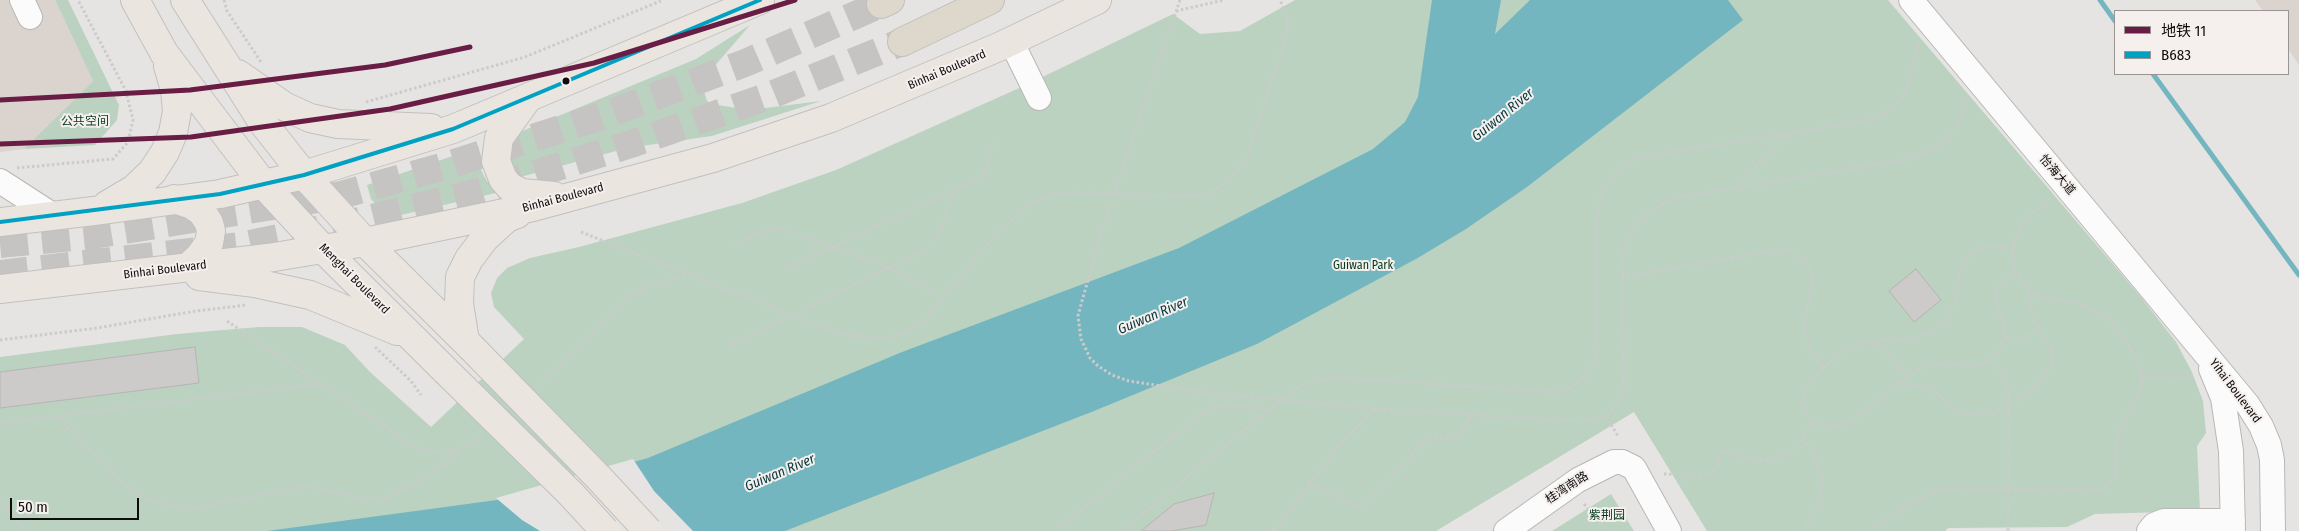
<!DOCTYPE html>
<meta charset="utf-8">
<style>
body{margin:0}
#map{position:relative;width:2299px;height:531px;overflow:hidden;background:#e6e4e2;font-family:"Fira Sans Condensed","Noto Sans SC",sans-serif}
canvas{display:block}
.legend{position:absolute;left:2114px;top:10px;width:175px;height:65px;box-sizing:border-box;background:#f5f0ed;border:1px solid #999593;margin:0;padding:6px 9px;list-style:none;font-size:15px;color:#0f0d0c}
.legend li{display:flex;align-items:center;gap:10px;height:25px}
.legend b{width:25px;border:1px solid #999593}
.scale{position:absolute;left:10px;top:498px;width:129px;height:22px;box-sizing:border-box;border:2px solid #0f0d0c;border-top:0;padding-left:6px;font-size:15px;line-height:18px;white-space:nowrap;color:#0f0d0c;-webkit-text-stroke:4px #f5f0ed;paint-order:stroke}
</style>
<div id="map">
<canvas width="2299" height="531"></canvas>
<ul class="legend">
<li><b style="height:6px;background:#6a1d44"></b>地铁 11</li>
<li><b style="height:6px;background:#01a1c4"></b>B683</li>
</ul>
<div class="scale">50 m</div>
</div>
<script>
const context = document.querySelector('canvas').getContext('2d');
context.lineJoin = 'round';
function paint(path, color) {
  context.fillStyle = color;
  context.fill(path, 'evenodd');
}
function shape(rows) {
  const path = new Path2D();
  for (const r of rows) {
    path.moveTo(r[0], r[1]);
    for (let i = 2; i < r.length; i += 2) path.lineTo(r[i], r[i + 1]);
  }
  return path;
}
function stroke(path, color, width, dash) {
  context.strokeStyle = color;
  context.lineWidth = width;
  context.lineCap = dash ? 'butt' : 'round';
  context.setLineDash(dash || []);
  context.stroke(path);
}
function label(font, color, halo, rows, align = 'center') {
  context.font = font + ' "Fira Sans Condensed","Noto Sans SC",sans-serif';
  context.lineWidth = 4;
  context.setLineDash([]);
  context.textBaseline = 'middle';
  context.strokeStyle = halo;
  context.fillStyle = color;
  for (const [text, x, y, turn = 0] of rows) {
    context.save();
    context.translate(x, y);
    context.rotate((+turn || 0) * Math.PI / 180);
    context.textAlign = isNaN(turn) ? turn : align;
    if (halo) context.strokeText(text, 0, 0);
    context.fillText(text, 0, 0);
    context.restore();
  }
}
const built = shape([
 [0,0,55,0,93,81,24,149,0,152],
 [2255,0,2299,0,2299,65,2288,49,2288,11,2263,11]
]);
const green = shape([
 [55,0,68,0,119,105,117,120,95,145,24,149,93,81],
 [1295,0,1888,0,2140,296,2176,342,2192,372,2203,401,2206,433,2197,446,2200,511,2095,514,2067,527,1948,528,1945,531,1707,531,1634,412,1436,531,0,531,0,357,177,334,259,327,302,327,345,345,370,372,431,427,524,339,494,307,491,293,497,278,507,268,530,258,579,247,742,203,836,170,1026,85,1173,14,1200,34,1240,31],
 [750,25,713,68,703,88,707,101,712,104,749,110,821,101,712,136,627,148,524,176,517,177,497,151,515,134,696,59],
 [479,147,479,165,483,174,487,181,500,192,388,218,371,199,367,185],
 [1611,494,1634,531,1552,531]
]);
const water = shape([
 [1432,0,1501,0,1495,34,1530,0,1728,0,1743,20,1527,187,1466,229,1416,259,1257,344,1094,411,785,531,267,531,497,500,648,458,902,352,1179,248,1373,149,1405,122,1418,97]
]);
const pier = shape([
 [633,459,654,491,693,531,540,531,522,520,496,498]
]);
const stream = shape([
 [2100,0,2115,21],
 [2153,74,2299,275]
]);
const building = shape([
 [1916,269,1941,300,1914,322,1889,291,1916,269],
 [195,347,199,383,0,408,0,372,195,347],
 [1214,493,1206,525,1172,531,1141,531,1174,504,1214,493]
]);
const highwayTunnel = shape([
 [0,244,93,235,341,195,445,166,608,114,745,63,881,4],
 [0,274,240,246,360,221,474,193,631,144,766,97,902,42]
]);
const path = shape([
 [224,0,227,11,261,62],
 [1180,0,1103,228,1082,301,1078,316,1081,339,1090,358,1098,366,1112,375,1129,381,1213,394,1281,400,1304,384,1332,377,1547,392,1559,392,1570,388,1587,375,1595,359,1596,230,1598,205,1606,186,1617,172,1636,159,1647,156,1866,121,1879,117,1895,105,1902,97,1908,86,1919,41],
 [1176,11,1224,0],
 [366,102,525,57,663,0],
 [17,168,113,159,128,142,133,120,126,91,78,0],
 [1733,188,1791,134],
 [581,232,840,334,881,338,903,334,922,322,999,231,1032,203,1054,194,1075,193,1116,193,1146,197,1204,195,1218,188,1231,178,1247,157,1287,33,1288,20,1280,0],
 [730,245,776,227,891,268,943,299],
 [2013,249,1994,246,1981,248,1972,254,1964,263,1959,274,1956,299,1949,316,1934,331,1911,339,1864,342,1850,347,1837,357,1823,368,1805,391,1802,402,1805,413,1812,421,1822,425,1835,426,1852,421,1906,377,1922,368,1937,363,1976,366,1988,362,2000,350,2005,338,2004,325,1996,303,1996,293,2002,283,2015,269],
 [787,268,954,191],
 [1622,277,1773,251,1786,250,1796,253,1809,267,1813,278,1804,329,1810,350,1823,368],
 [227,321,415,447,437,453,448,452,459,449,481,437],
 [2005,338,2016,339,2025,337,2040,327],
 [0,340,97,328,196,311,247,305],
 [1872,341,1909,375],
 [375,347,411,381,421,395],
 [1990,359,2003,375,2009,392,2008,531],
 [2141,377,2193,377],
 [1902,382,1931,389,1951,406,1960,412,1968,414,1993,412,2009,405,2029,392,2043,377,2052,363,2052,350,2033,317,2030,308,2029,291],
 [538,386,624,300,646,287,688,275],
 [57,416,131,490,147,500,173,506,196,508,307,486,364,499,386,498,403,490,446,464,459,450],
 [1606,416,1618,436],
 [0,423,319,384],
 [1802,439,1812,450,1823,481,1820,499,1808,521,1805,531],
 [1664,474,1696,475,1710,474,1716,468,1718,459,1722,453,1726,452,1751,459,1770,460,1795,448,1812,421],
 [1308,483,1357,506,1363,505,1425,441,1431,438,1459,437,1471,415],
 [0,502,26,531],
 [1584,504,1606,531],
 [1055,531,1207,409,1223,405,1270,409],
 [1122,531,1281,400,1375,409,1581,421,1606,416,1616,406,1623,394,1624,380,1622,257,1627,241,1637,224,1650,212,1666,202,1681,197,1910,159,1938,146,1950,135,1958,124,1967,98],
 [1257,531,1276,529],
 [1275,531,1332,453,1375,409],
 [1870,531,1911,502,1941,489,2097,490,2105,488,2115,477,2117,439,2120,426,2136,399,2141,385,2141,373,2136,358,2122,334,2102,314,2076,303,2039,297,2029,291,2015,269,2013,254,2016,235,2029,216,2051,199]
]);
const minor = shape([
 [22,0,30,17],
 [1911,0,2248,405,2261,426,2269,445,2272,460,2273,531],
 [1011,41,1039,98],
 [0,181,54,216],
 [2211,369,2223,398,2231,451,2233,531],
 [1506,531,1578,480,1614,462,1622,462,1634,468,1669,531],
 [2149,531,2154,525,2164,521,2233,521]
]);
const major = shape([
 [135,0,164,53,264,185,323,249,446,371],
 [185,0,263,123,304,175,365,242,471,347],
 [238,74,284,106,310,118,338,124,431,128],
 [527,99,499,138,496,161,503,179,510,187,522,193,554,196],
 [174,199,192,205,202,212,209,223,211,231,209,243,200,256,188,267],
 [107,205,134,189,152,172,165,152,173,133,177,111,175,90,168,66],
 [0,222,94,211,220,194,304,175,453,129,760,0],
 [199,276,255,283,310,295,397,331],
 [0,289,268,258,365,242,533,207,713,158,831,118,1001,46,1097,0],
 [465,341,459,304,460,277,469,259,485,238,507,218,517,214]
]);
const highway = shape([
 [881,4,890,0],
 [902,42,990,0]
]);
const pathBridge = shape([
 [728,346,934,246,954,191,983,176,995,139]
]);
const majorBridge = shape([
 [471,347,600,479,648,531],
 [446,371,571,494,605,531]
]);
const bus1 = shape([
 [0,222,220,194,304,175,453,129,760,0]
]);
const metro1 = shape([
 [0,100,190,90,385,65,470,47],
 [0,144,191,137,390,109,594,63,795,0]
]);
const markers = [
 [566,81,4.5,"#0f0d0c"]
];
const streetNames = [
 ["Binhai Boulevard",947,70,-23],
 ["怡海大道",2057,175,50],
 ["Binhai Boulevard",563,198,-15],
 ["Binhai Boulevard",165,270,-7],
 ["Menghai Boulevard",354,279,45],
 ["Yihai Boulevard",2235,391,53],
 ["桂湾南路",1567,488,-33]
];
const parkNames = [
 ["公共空间",85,122],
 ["Guiwan Park",1363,266],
 ["紫荆园",1607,516]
];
const waterNames = [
 ["Guiwan River",1503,115,-39],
 ["Guiwan River",1153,316,-23],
 ["Guiwan River",780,473,-23]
];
paint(built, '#dbd4ce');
paint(green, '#bbd2c0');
paint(water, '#74b6c0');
paint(pier, '#e6e4e2');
stroke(stream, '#74b6c0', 5);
paint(building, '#cdcbca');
stroke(building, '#b6b4b3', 1);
stroke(highwayTunnel, '#c6c4c2', 28, [28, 14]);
stroke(minor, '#b9b7b5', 26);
stroke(major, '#c2c0bf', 30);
stroke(highway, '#c2c0bf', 30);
stroke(path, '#cccbcb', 3, [2.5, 2.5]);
stroke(minor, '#fbfbfb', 24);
stroke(major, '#eae6df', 28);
stroke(highway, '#ded7cc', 28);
stroke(majorBridge, '#c2c0bf', 30, []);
stroke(pathBridge, '#cccbcb', 3, [2.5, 2.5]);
stroke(majorBridge, '#eae6df', 28);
stroke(bus1, '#01a1c4', 4);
stroke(metro1, '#6a1d44', 5);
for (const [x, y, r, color] of markers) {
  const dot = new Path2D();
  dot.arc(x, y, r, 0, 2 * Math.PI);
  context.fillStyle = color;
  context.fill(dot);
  stroke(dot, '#f5f0ed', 2);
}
label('12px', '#0f0d0c', '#f5f0ed', streetNames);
label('12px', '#05391d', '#f5f0ed', parkNames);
label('italic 14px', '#07363c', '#f5f0ed', waterNames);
</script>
